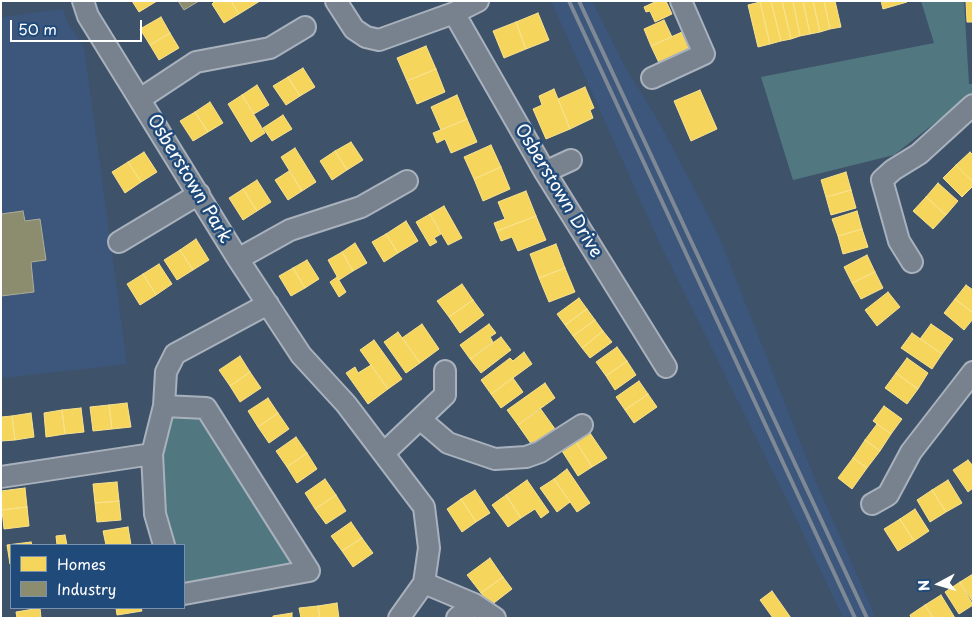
<!DOCTYPE html>
<style>
body{margin:0}
#map{position:relative;width:974px;height:619px;overflow:hidden;background:#3e526a;font-family:"Playpen Sans",sans-serif}
canvas{display:block}
.frame{position:absolute;inset:0;border:2px solid #fff;pointer-events:none}
.legend{position:absolute;left:10px;top:544px;width:175px;height:65px;box-sizing:border-box;background:#1f4a7a;border:1px solid #7992af;margin:0;padding:6px 9px;list-style:none;font-size:15px;color:#fff}
.legend li{display:flex;align-items:center;gap:10px;height:25px}
.legend b{width:25px;border:1px solid #7992af}
.north{position:absolute;left:914px;top:559px;width:50px;height:50px;-webkit-text-stroke:4px #1f4a7a;paint-order:stroke;rotate:264deg;font-size:14px;font-weight:700;line-height:20px;text-align:center;color:#fff}
.north::after{content:'';display:block;margin:auto;width:18px;height:22px;background:#fff;clip-path:polygon(50% 0,100% 100%,50% 72%,0 100%)}
.scale{position:absolute;left:10px;top:20px;width:132px;height:22px;box-sizing:border-box;border:2px solid #fff;border-top:0;padding-left:6px;font-size:15px;line-height:18px;white-space:nowrap;color:#fff;-webkit-text-stroke:4px #1f4a7a;paint-order:stroke}
</style>
<div id="map">
<canvas width="974" height="619"></canvas>
<div class="frame"></div>
<ul class="legend">
<li><b style="height:14px;background:#f6d55c"></b>Homes</li>
<li><b style="height:14px;background:#8c8c6e"></b>Industry</li>
</ul>
<div class="north">N</div>
<div class="scale">50 m</div>
</div>
<script>
const context = document.querySelector('canvas').getContext('2d');
context.lineJoin = 'round';
function paint(path, color) {
  context.fillStyle = color;
  context.fill(path, 'evenodd');
}
function shape(rows) {
  const path = new Path2D();
  for (const r of rows) {
    path.moveTo(r[0], r[1]);
    for (let i = 2; i < r.length; i += 2) path.lineTo(r[i], r[i + 1]);
  }
  return path;
}
function stroke(path, color, width, dash) {
  context.strokeStyle = color;
  context.lineWidth = width;
  context.lineCap = dash ? 'butt' : 'round';
  context.setLineDash(dash || []);
  context.stroke(path);
}
function label(font, color, halo, rows, align = 'center') {
  context.font = font + ' "Playpen Sans",sans-serif';
  context.lineWidth = 5;
  context.setLineDash([]);
  context.textBaseline = 'middle';
  context.strokeStyle = halo;
  context.fillStyle = color;
  for (const [text, x, y, turn = 0] of rows) {
    context.save();
    context.translate(x, y);
    context.rotate((+turn || 0) * Math.PI / 180);
    context.textAlign = isNaN(turn) ? turn : align;
    if (halo) context.strokeText(text, 0, 0);
    context.fillText(text, 0, 0);
    context.restore();
  }
}
const built = shape([
 [551,1,592,1,625,67,658,120,718,234,817,484,876,618,843,618,792,510,658,240],
 [63,9,68,23,84,47,127,364,1,378,1,17]
]);
const green = shape([
 [921,1,964,1,969,84,973,84,973,93,894,155,793,180,761,77,934,43],
 [169,405,208,412,305,569,184,590,184,545,169,545,155,460]
]);
const homes = shape([
 [132,1,157,1,139,12,132,1],
 [215,1,231,1,239,14,224,23,212,4,215,1],
 [231,1,260,1,239,14,231,1],
 [657,1,666,1,672,14,655,22,650,11,646,12,644,7,657,1],
 [771,1,782,1,791,39,781,41,771,1],
 [771,1,781,41,770,44,760,2,771,1],
 [782,1,793,1,800,36,791,39,782,1],
 [793,1,803,1,810,34,800,36,793,1],
 [803,1,813,1,820,32,810,34,803,1],
 [813,1,824,1,830,29,820,32,813,1],
 [824,1,835,1,841,27,830,29,824,1],
 [881,1,906,1,907,2,883,9,881,1],
 [966,1,973,1,973,22,967,22,966,1],
 [760,2,770,44,758,47,748,5,760,2],
 [538,13,549,40,526,49,516,22,538,13],
 [161,17,170,33,150,45,140,29,161,17],
 [664,20,672,37,651,46,644,29,664,20],
 [516,22,526,49,504,58,493,31,516,22],
 [682,32,691,49,660,65,651,46,682,32],
 [170,33,179,48,159,60,150,45,170,33],
 [426,46,436,69,407,81,397,58,426,46],
 [303,68,315,87,300,96,288,77,303,68],
 [436,69,445,92,417,104,407,81,436,69],
 [288,77,300,96,286,105,273,86,288,77],
 [257,85,269,105,254,114,242,95,257,85],
 [585,87,594,108,590,110,593,118,570,129,558,99,585,87],
 [554,89,570,129,546,139,533,109,542,105,539,96,554,89],
 [700,90,717,129,691,141,674,101,700,90],
 [242,95,265,133,251,142,228,104,242,95],
 [457,95,467,119,441,130,431,107,457,95],
 [210,102,223,123,208,132,195,112,210,102],
 [195,112,208,132,193,141,180,121,195,112],
 [283,115,292,129,272,141,263,128,283,115],
 [467,119,477,142,451,153,445,139,437,143,433,133,467,119],
 [351,142,363,160,347,170,335,151,351,142],
 [491,145,501,167,474,179,464,157,491,145],
 [295,148,316,182,302,191,281,157,295,148],
 [335,151,347,170,332,180,320,161,335,151],
 [144,152,157,172,141,182,128,162,144,152],
 [970,152,973,155,973,182,956,165,970,152],
 [128,162,141,182,125,193,112,172,128,162],
 [956,165,973,182,973,186,962,197,943,178,956,165],
 [501,167,510,189,483,201,474,179,501,167],
 [289,171,302,191,288,200,275,180,289,171],
 [846,172,851,190,826,197,821,180,846,172],
 [257,180,271,202,257,211,243,189,257,180],
 [938,183,958,201,946,215,926,197,938,183],
 [243,189,257,211,243,220,229,198,243,189],
 [851,190,856,208,831,215,826,197,851,190],
 [526,191,536,216,497,231,494,223,505,219,498,202,526,191],
 [926,197,946,215,933,229,913,211,926,197],
 [444,206,462,238,448,245,430,214,444,206],
 [857,211,862,229,838,236,832,219,857,211],
 [430,214,441,234,434,238,437,242,430,246,416,222,430,214],
 [536,216,546,240,518,251,512,237,501,241,497,231,536,216],
 [406,221,418,241,398,253,386,234,406,221],
 [862,229,868,247,843,254,838,236,862,229],
 [386,234,398,253,384,262,372,242,386,234],
 [196,239,209,260,193,270,180,250,196,239],
 [355,243,367,263,353,271,342,252,355,243],
 [556,244,565,268,539,278,530,254,556,244],
 [180,250,193,270,177,280,164,260,180,250],
 [342,252,353,271,339,280,328,260,342,252],
 [867,255,875,272,852,283,844,267,867,255],
 [307,260,319,279,305,288,293,268,307,260],
 [159,264,172,284,156,295,143,274,159,264],
 [293,268,305,288,291,296,279,276,293,268],
 [565,268,575,292,549,302,539,278,565,268],
 [875,272,883,288,861,299,852,283,875,272],
 [143,274,156,295,140,305,127,284,143,274],
 [337,277,346,292,339,297,330,282,337,277],
 [462,284,473,300,449,317,437,301,462,284],
 [966,285,973,290,973,313,955,299,966,285],
 [888,292,900,307,877,326,865,310,888,292],
 [579,298,587,309,565,325,557,314,579,298],
 [955,299,973,313,973,319,964,330,944,313,955,299],
 [473,300,484,315,460,333,449,317,473,300],
 [587,309,595,320,573,336,565,325,587,309],
 [595,320,603,331,582,348,573,336,595,320],
 [422,324,439,349,420,363,402,338,422,324],
 [489,324,496,333,490,337,493,342,470,359,460,345,489,324],
 [931,324,953,339,942,354,920,339,931,324],
 [603,331,612,342,590,358,582,348,603,331],
 [398,332,420,363,406,373,384,342,398,332],
 [912,333,942,354,932,369,901,348,912,333],
 [501,337,511,350,481,373,470,359,501,337],
 [374,340,402,379,388,389,360,350,374,340],
 [617,347,627,361,606,376,596,362,617,347],
 [524,352,532,364,491,394,481,380,510,358,513,361,524,352],
 [240,356,250,372,230,386,219,370,240,356],
 [907,358,928,373,918,389,896,373,907,358],
 [627,361,636,375,615,390,606,376,627,361],
 [371,365,388,389,368,404,346,373,355,367,358,373,371,365],
 [250,372,261,388,240,402,230,386,250,372],
 [896,373,918,389,907,404,885,388,896,373],
 [513,378,523,392,501,408,491,394,513,378],
 [639,381,648,394,625,410,616,397,639,381],
 [545,383,555,398,518,425,507,410,545,383],
 [648,394,657,407,634,423,625,410,648,394],
 [268,398,278,413,258,427,248,411,268,398],
 [127,403,131,427,112,429,109,405,127,403],
 [109,405,112,429,93,431,90,407,109,405],
 [884,406,902,419,891,434,873,421,884,406],
 [81,408,84,432,65,434,62,410,81,408],
 [540,408,555,429,532,445,518,425,540,408],
 [62,410,65,434,46,437,44,413,62,410],
 [31,413,34,437,15,440,12,416,31,413],
 [278,413,289,429,269,443,258,427,278,413],
 [12,416,15,440,1,441,1,417,12,416],
 [877,424,891,434,880,451,865,440,877,424],
 [590,433,607,458,592,467,576,442,590,433],
 [296,437,307,453,287,467,276,451,296,437],
 [865,440,880,451,867,468,853,458,865,440],
 [576,442,592,467,578,476,562,451,576,442],
 [307,453,317,469,297,483,287,467,307,453],
 [853,458,867,468,852,489,838,478,853,458],
 [968,460,973,466,973,488,968,492,953,470,968,460],
 [567,469,590,503,577,512,554,479,567,469],
 [325,479,336,495,315,509,305,493,325,479],
 [554,479,570,502,557,512,540,488,554,479],
 [527,480,549,512,541,518,535,509,521,518,506,495,527,480],
 [948,480,962,503,946,512,932,490,948,480],
 [117,482,119,501,95,503,93,484,117,482],
 [25,488,27,507,2,510,1,491,25,488],
 [475,490,490,513,476,522,461,499,475,490],
 [932,490,946,512,930,522,917,500,932,490],
 [336,495,346,511,326,524,315,509,336,495],
 [506,495,521,518,508,527,492,505,506,495],
 [461,499,476,522,462,532,447,509,461,499],
 [119,501,121,520,97,522,95,503,119,501],
 [27,507,29,526,4,529,2,510,27,507],
 [915,509,929,531,914,541,900,519,915,509],
 [900,519,914,541,898,551,884,529,900,519],
 [351,522,362,538,342,551,331,536,351,522],
 [128,527,131,545,106,545,103,531,128,527],
 [65,535,67,545,57,545,56,536,65,535],
 [362,538,373,553,353,567,342,551,362,538],
 [31,542,32,545,11,545,10,564,7,545,31,542],
 [490,558,503,577,481,593,467,575,490,558],
 [973,574,973,602,960,582,973,574],
 [503,577,512,589,490,606,481,593,503,577],
 [960,582,973,605,959,614,945,592,960,582],
 [772,591,791,618,773,618,760,600,772,591],
 [941,595,955,618,933,618,925,605,941,595],
 [337,603,339,618,320,618,318,606,337,603],
 [925,605,933,618,911,618,910,615,925,605],
 [318,606,320,618,301,618,299,608,318,606],
 [40,608,41,618,17,618,16,612,40,608],
 [116,608,141,608,142,611,117,615,116,608],
 [292,613,292,618,273,618,273,616,292,613]
]);
const industry = shape([
 [178,1,199,1,184,10,178,1],
 [23,211,25,221,40,219,46,260,31,262,34,292,1,296,1,214,23,211]
]);
const street = shape([
 [83,1,88,16,238,259,301,355,346,404,424,507,429,548,424,583,399,618],
 [336,1,354,29,366,37,379,40,454,13,545,172,666,367],
 [454,13,478,1],
 [652,78,704,54,681,1],
 [140,99,196,62,270,48,305,27],
 [545,172,571,160],
 [119,242,199,194],
 [238,259,290,230,361,207,407,181],
 [912,262,899,241,882,180,893,170,919,154,973,105],
 [164,406,206,408,309,571,184,594],
 [420,419,448,443,495,459,526,457,540,452,582,425],
 [384,453,445,395,445,371],
 [152,454,155,514,164,545],
 [1,477,152,454,164,406,166,372,175,354,268,304],
 [872,504,888,495,911,452,973,372],
 [424,583,474,604,495,618],
 [457,618,474,604]
]);
const rail = shape([
 [569,1,855,618],
 [579,1,867,618]
]);
const streetNames = [
 ["Osberstown Park",189,179,59],
 ["Osberstown Drive",558,191,59]
];
paint(built, '#3c567c');
paint(green, '#517881');
paint(homes, '#f6d55c');
stroke(homes, '#f9e28d', 1);
paint(industry, '#8c8c6e');
stroke(industry, '#aeae9a', 1);
stroke(street, '#a8b1bc', 24);
stroke(street, '#77828e', 20);
stroke(rail, '#7f8995', 4);
label('18px', '#fff', '#1f4a7a', streetNames);
</script>
